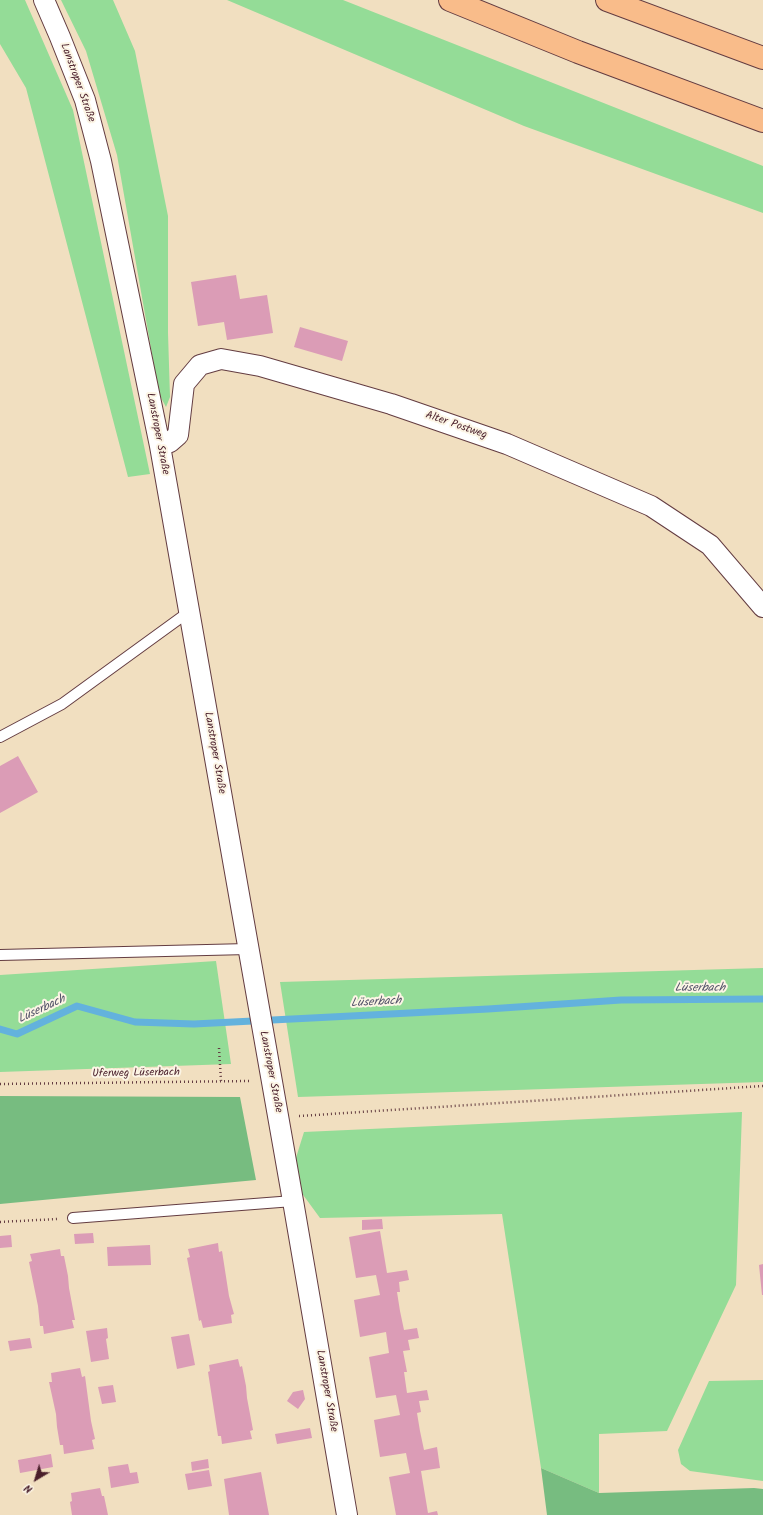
<!DOCTYPE html>
<meta charset="utf-8">
<style>
body{margin:0}
#map{position:relative;width:763px;height:1515px;overflow:hidden;background:#f1dfc0;font-family:Kalam,sans-serif}
canvas{display:block}
.north{position:absolute;left:16px;top:1459px;width:40px;height:40px;-webkit-text-stroke:3px #fcf5e5;paint-order:stroke;rotate:218deg;font-size:11px;font-weight:700;line-height:16px;text-align:center;color:#4a1f2b}
.north::after{content:'';display:block;margin:auto;width:14px;height:18px;background:#4a1f2b;clip-path:polygon(50% 0,100% 100%,50% 72%,0 100%)}
</style>
<div id="map">
<canvas width="763" height="1515"></canvas>
<div class="north">N</div>
</div>
<script>
const context = document.querySelector('canvas').getContext('2d');
context.lineJoin = 'round';
function paint(path, color) {
  context.fillStyle = color;
  context.fill(path, 'evenodd');
}
function shape(rows) {
  const path = new Path2D();
  for (const r of rows) {
    path.moveTo(r[0], r[1]);
    for (let i = 2; i < r.length; i += 2) path.lineTo(r[i], r[i + 1]);
  }
  return path;
}
function stroke(path, color, width, dash) {
  context.strokeStyle = color;
  context.lineWidth = width;
  context.lineCap = dash ? 'butt' : 'round';
  context.setLineDash(dash || []);
  context.stroke(path);
}
function label(font, color, halo, rows, align = 'center') {
  context.font = font + ' Kalam,sans-serif';
  context.lineWidth = 4;
  context.setLineDash([]);
  context.textBaseline = 'middle';
  context.strokeStyle = halo;
  context.fillStyle = color;
  for (const [text, x, y, turn = 0] of rows) {
    context.save();
    context.translate(x, y);
    context.rotate((+turn || 0) * Math.PI / 180);
    context.textAlign = isNaN(turn) ? turn : align;
    if (halo) context.strokeText(text, 0, 0);
    context.fillText(text, 0, 0);
    context.restore();
  }
}
const green = shape([
 [0,0,25,0,73,110,150,474,128,477,26,88,0,44],
 [61,0,113,0,135,51,168,216,168,333,170,397,166,407,159,394,117,155,86,51],
 [227,0,343,0,763,166,763,213,524,126],
 [216,961,231,1064,0,1072,0,975],
 [763,968,763,1082,298,1097,280,982],
 [742,1112,736,1285,667,1431,599,1434,599,1493,541,1468,502,1214,320,1218,290,1177,304,1132],
 [763,1380,763,1481,690,1471,681,1464,678,1450,709,1381]
]);
const forest = shape([
 [0,1096,240,1097,256,1180,0,1204],
 [541,1468,599,1493,754,1488,763,1489,763,1515,547,1515]
]);
const stream = shape([
 [0,1029,17,1034,77,1006,135,1022,194,1024,488,1009,621,1000,763,999]
]);
const building = shape([
 [236,275,240,299,267,295,273,333,227,340,224,322,198,326,191,282],
 [300,327,348,341,342,361,294,347],
 [18,756,38,792,0,813,0,766],
 [382,1219,383,1229,362,1230,362,1220],
 [380,1231,387,1273,407,1270,409,1280,399,1282,400,1292,397,1292,400,1311,404,1330,417,1328,419,1338,408,1340,410,1350,403,1351,407,1372,404,1372,407,1393,427,1390,429,1400,419,1401,421,1412,417,1413,420,1431,424,1450,437,1447,440,1468,421,1471,428,1513,437,1511,438,1515,396,1515,389,1477,410,1473,406,1453,380,1457,374,1420,400,1415,396,1395,376,1398,369,1357,389,1353,386,1332,360,1337,354,1300,380,1295,376,1275,356,1278,349,1237],
 [93,1233,94,1243,75,1244,74,1234],
 [11,1235,12,1247,0,1248,0,1236],
 [218,1243,219,1252,222,1251,229,1296,234,1314,231,1315,232,1323,203,1328,201,1320,199,1321,187,1258,190,1257,188,1249],
 [150,1245,151,1265,108,1266,107,1247],
 [60,1249,61,1256,64,1256,68,1276,69,1288,75,1320,72,1320,74,1328,44,1334,43,1326,40,1326,38,1306,29,1262,32,1261,30,1254],
 [763,1264,763,1295,762,1295,759,1265],
 [107,1328,108,1338,106,1339,109,1359,91,1362,86,1331],
 [189,1334,195,1365,177,1369,171,1337],
 [30,1338,32,1348,10,1351,8,1341],
 [238,1359,240,1367,242,1366,246,1386,247,1398,253,1430,250,1431,252,1439,222,1444,221,1436,218,1436,208,1372,210,1371,209,1365],
 [80,1368,82,1377,85,1376,91,1421,95,1439,92,1440,94,1449,64,1454,63,1445,60,1445,57,1427,56,1414,49,1382,52,1382,51,1373],
 [113,1385,116,1402,102,1404,98,1387],
 [303,1390,305,1399,298,1409,287,1401,293,1392],
 [310,1428,312,1438,277,1444,275,1434],
 [51,1454,53,1467,20,1473,18,1460],
 [208,1459,209,1468,192,1471,191,1462],
 [128,1464,130,1473,137,1472,139,1483,111,1488,108,1467],
 [209,1470,212,1486,188,1490,185,1474],
 [261,1472,269,1515,229,1515,224,1479],
 [100,1488,102,1496,104,1496,108,1515,72,1515,70,1502,72,1501,71,1493]
]);
const path = shape([
 [219,1048,221,1081],
 [0,1084,249,1081],
 [299,1116,763,1086],
 [0,1222,57,1219]
]);
const lane = shape([
 [0,737,62,704,190,611],
 [0,955,248,949],
 [73,1218,293,1201]
]);
const street = shape([
 [44,0,60,37,85,100,101,161,160,446,293,1201,347,1515],
 [160,446,170,442,178,435,184,384,200,365,221,359,260,366,391,404,507,444,651,506,710,545,763,607]
]);
const highway = shape([
 [450,0,578,52,763,121],
 [607,0,763,58]
]);
const streetNames = [
 ["Lanstroper Straße",77,83,70],
 ["Alter Postweg",456,426,19],
 ["Lanstroper Straße",157,434,79],
 ["Lanstroper Straße",214,753,80],
 ["Lanstroper Straße",270,1072,79],
 ["Uferweg Lüserbach",136,1074,-1],
 ["Lanstroper Straße",326,1391,80]
];
const waterNames = [
 ["Lüserbach",700,989],
 ["Lüserbach",376,1003,-3],
 ["Lüserbach",42,1010,-25]
];
paint(green, '#94dc97');
paint(forest, '#77bc80');
stroke(stream, '#63b2dd', 7);
paint(building, '#db9cb6');
stroke(lane, '#633c41', 12);
stroke(street, '#633c41', 22);
stroke(highway, '#633c41', 24);
stroke(path, '#633c41', 2.5, [1, 3]);
stroke(lane, '#fff', 10);
stroke(street, '#fff', 20);
stroke(highway, '#f9bc8a', 22);
label('11px', '#4a1f2b', '#fcf5e5', streetNames);
label('italic 12px', '#535269', '#fcf5e5', waterNames);
</script>
